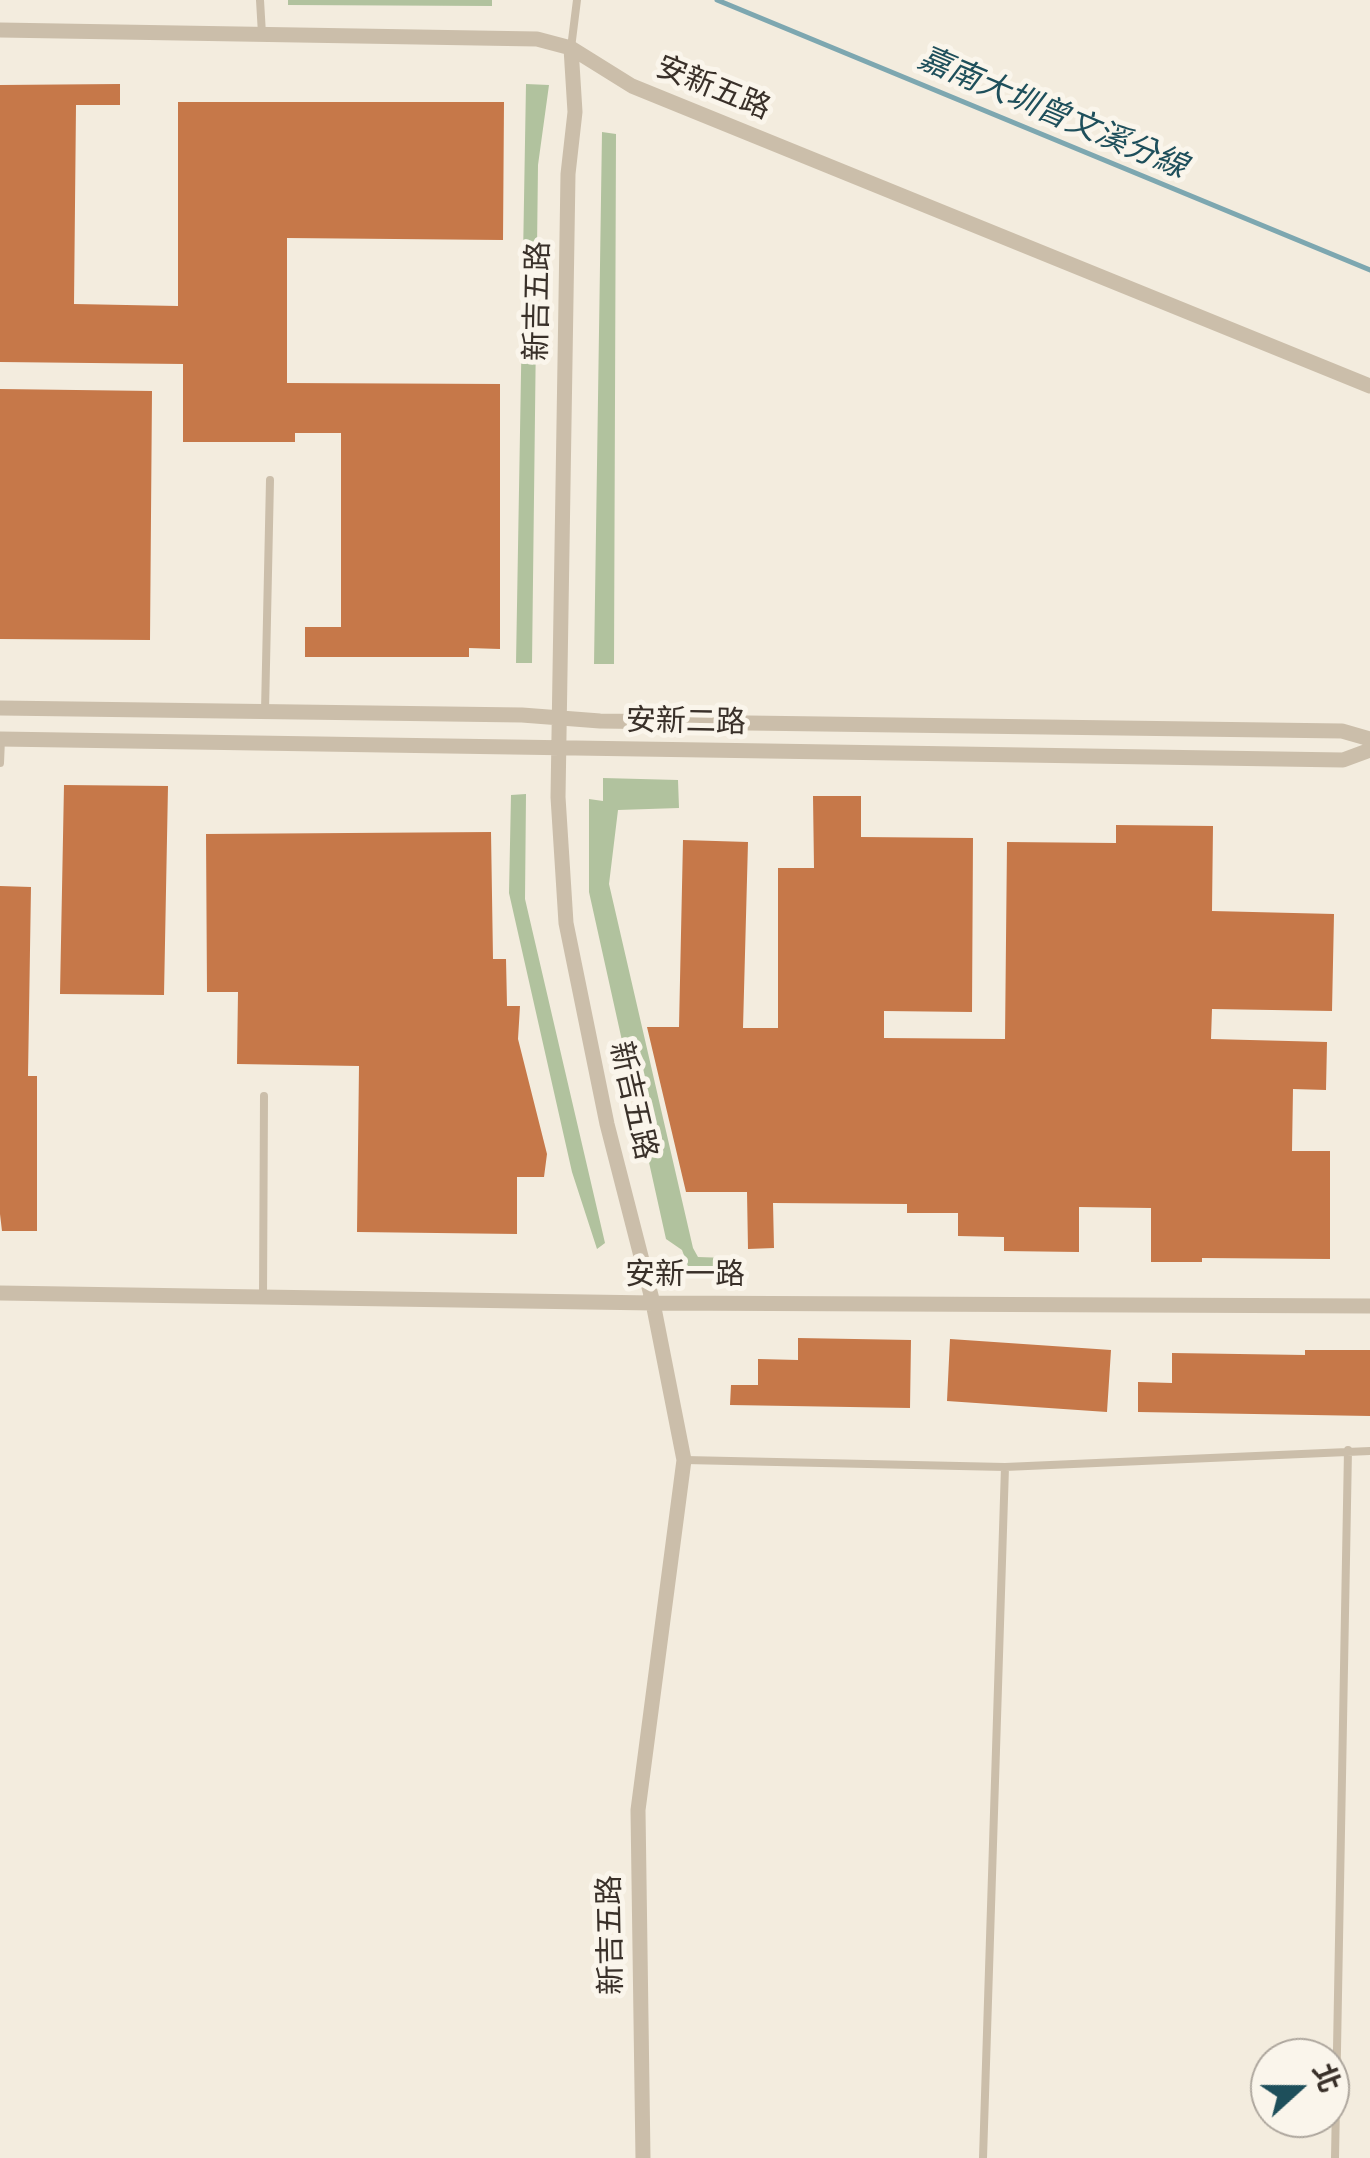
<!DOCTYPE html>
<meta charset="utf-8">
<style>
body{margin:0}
#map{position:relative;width:1370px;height:2158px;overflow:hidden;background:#f3ecde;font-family:"DM Sans","Noto Sans TC",sans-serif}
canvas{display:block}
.north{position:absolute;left:1250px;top:2038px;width:100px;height:100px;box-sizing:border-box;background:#faf5eb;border:2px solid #ada69d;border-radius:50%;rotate:69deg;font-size:28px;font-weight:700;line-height:40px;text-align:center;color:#393029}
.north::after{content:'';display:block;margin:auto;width:35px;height:45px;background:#1e4f5b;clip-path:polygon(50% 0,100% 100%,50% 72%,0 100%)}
</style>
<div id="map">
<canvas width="1370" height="2158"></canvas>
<div class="north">北</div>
</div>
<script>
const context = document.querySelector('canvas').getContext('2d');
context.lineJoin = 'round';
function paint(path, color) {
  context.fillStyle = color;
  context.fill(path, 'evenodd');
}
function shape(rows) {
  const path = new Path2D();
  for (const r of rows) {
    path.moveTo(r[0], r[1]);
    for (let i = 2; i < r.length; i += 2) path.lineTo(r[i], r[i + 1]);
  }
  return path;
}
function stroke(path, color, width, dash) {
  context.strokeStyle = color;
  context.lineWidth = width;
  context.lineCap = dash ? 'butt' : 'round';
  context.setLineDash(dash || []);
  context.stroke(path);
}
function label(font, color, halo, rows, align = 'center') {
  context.font = font + ' "DM Sans","Noto Sans TC",sans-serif';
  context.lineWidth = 10;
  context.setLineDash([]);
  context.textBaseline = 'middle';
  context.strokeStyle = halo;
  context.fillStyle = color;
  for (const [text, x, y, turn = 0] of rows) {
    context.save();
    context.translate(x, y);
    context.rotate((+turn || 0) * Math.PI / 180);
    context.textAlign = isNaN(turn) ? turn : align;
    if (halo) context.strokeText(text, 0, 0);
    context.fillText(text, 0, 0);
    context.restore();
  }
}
const green = shape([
 [288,0,492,0,492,6,288,5],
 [526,84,549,85,538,165,532,663,516,663],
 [602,132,616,134,614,664,594,664],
 [603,778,678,780,679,808,618,810,609,884,693,1248,698,1257,727,1258,726,1272,689,1269,682,1250,666,1239,589,892,589,799,603,801],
 [526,794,525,899,605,1243,597,1249,572,1172,509,893,511,795]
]);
const stream = shape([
 [717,0,1370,270]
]);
const building = shape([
 [120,84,120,105,76,105,74,304,178,306,178,102,504,102,503,240,287,238,287,383,500,384,500,649,469,648,469,657,305,657,305,627,341,627,341,433,295,433,295,442,183,442,183,364,0,362,0,85],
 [0,389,152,391,150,640,0,639],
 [64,785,168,786,164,995,60,994],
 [813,796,861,796,861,837,973,838,972,1012,884,1011,884,1038,1005,1039,1007,842,1116,843,1116,825,1213,826,1212,911,1334,914,1332,1011,1212,1009,1211,1039,1327,1042,1326,1090,1293,1089,1292,1151,1330,1151,1330,1259,1202,1258,1202,1262,1151,1262,1151,1208,1079,1207,1079,1252,1004,1251,1004,1237,958,1236,958,1213,907,1213,907,1204,773,1203,774,1248,748,1249,747,1192,686,1192,647,1027,679,1027,683,840,748,842,743,1028,778,1028,778,868,814,868],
 [491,832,493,959,506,959,507,1006,520,1006,518,1039,547,1154,544,1177,517,1177,517,1234,357,1232,359,1066,237,1064,238,992,207,992,206,834],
 [0,886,31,887,28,1076,37,1076,37,1231,2,1231,0,1214],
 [798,1338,911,1340,910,1408,730,1405,731,1385,758,1385,758,1359,798,1360],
 [950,1339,1111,1350,1107,1412,947,1401],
 [1305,1350,1370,1350,1370,1416,1138,1412,1138,1382,1172,1383,1172,1353,1305,1355]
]);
const lane = shape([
 [260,0,262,34],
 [571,48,577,0],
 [265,711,270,480],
 [0,763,1,739],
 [263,1297,264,1096],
 [685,1460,1005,1467,1370,1451],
 [983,2158,1005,1467],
 [1335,2158,1348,1450]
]);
const street = shape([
 [0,30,537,39,571,48,632,86,1370,386],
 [571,48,575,112,568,174,558,797,566,923,607,1124,653,1303,684,1460,638,1810,643,2158],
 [0,708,522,715,600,721,1342,731,1370,739],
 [0,739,1343,760,1370,750],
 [0,1293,653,1303,1370,1306]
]);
const streetNames = [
 ["安新五路",713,89,22],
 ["新吉五路",539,301,-89],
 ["安新二路",686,723,1],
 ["新吉五路",632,1101,77],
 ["安新一路",685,1276],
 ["新吉五路",612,1935,-91]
];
const waterNames = [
 ["嘉南大圳曾文溪分線",1052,114,23]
];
paint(green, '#b1c29e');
stroke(stream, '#7da7b0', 5);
paint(building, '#c67849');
stroke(lane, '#cbbeaa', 8);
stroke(street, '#cbbeaa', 15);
label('30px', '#393029', '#faf5eb', streetNames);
label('italic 32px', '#1e4f5b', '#faf5eb', waterNames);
</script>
